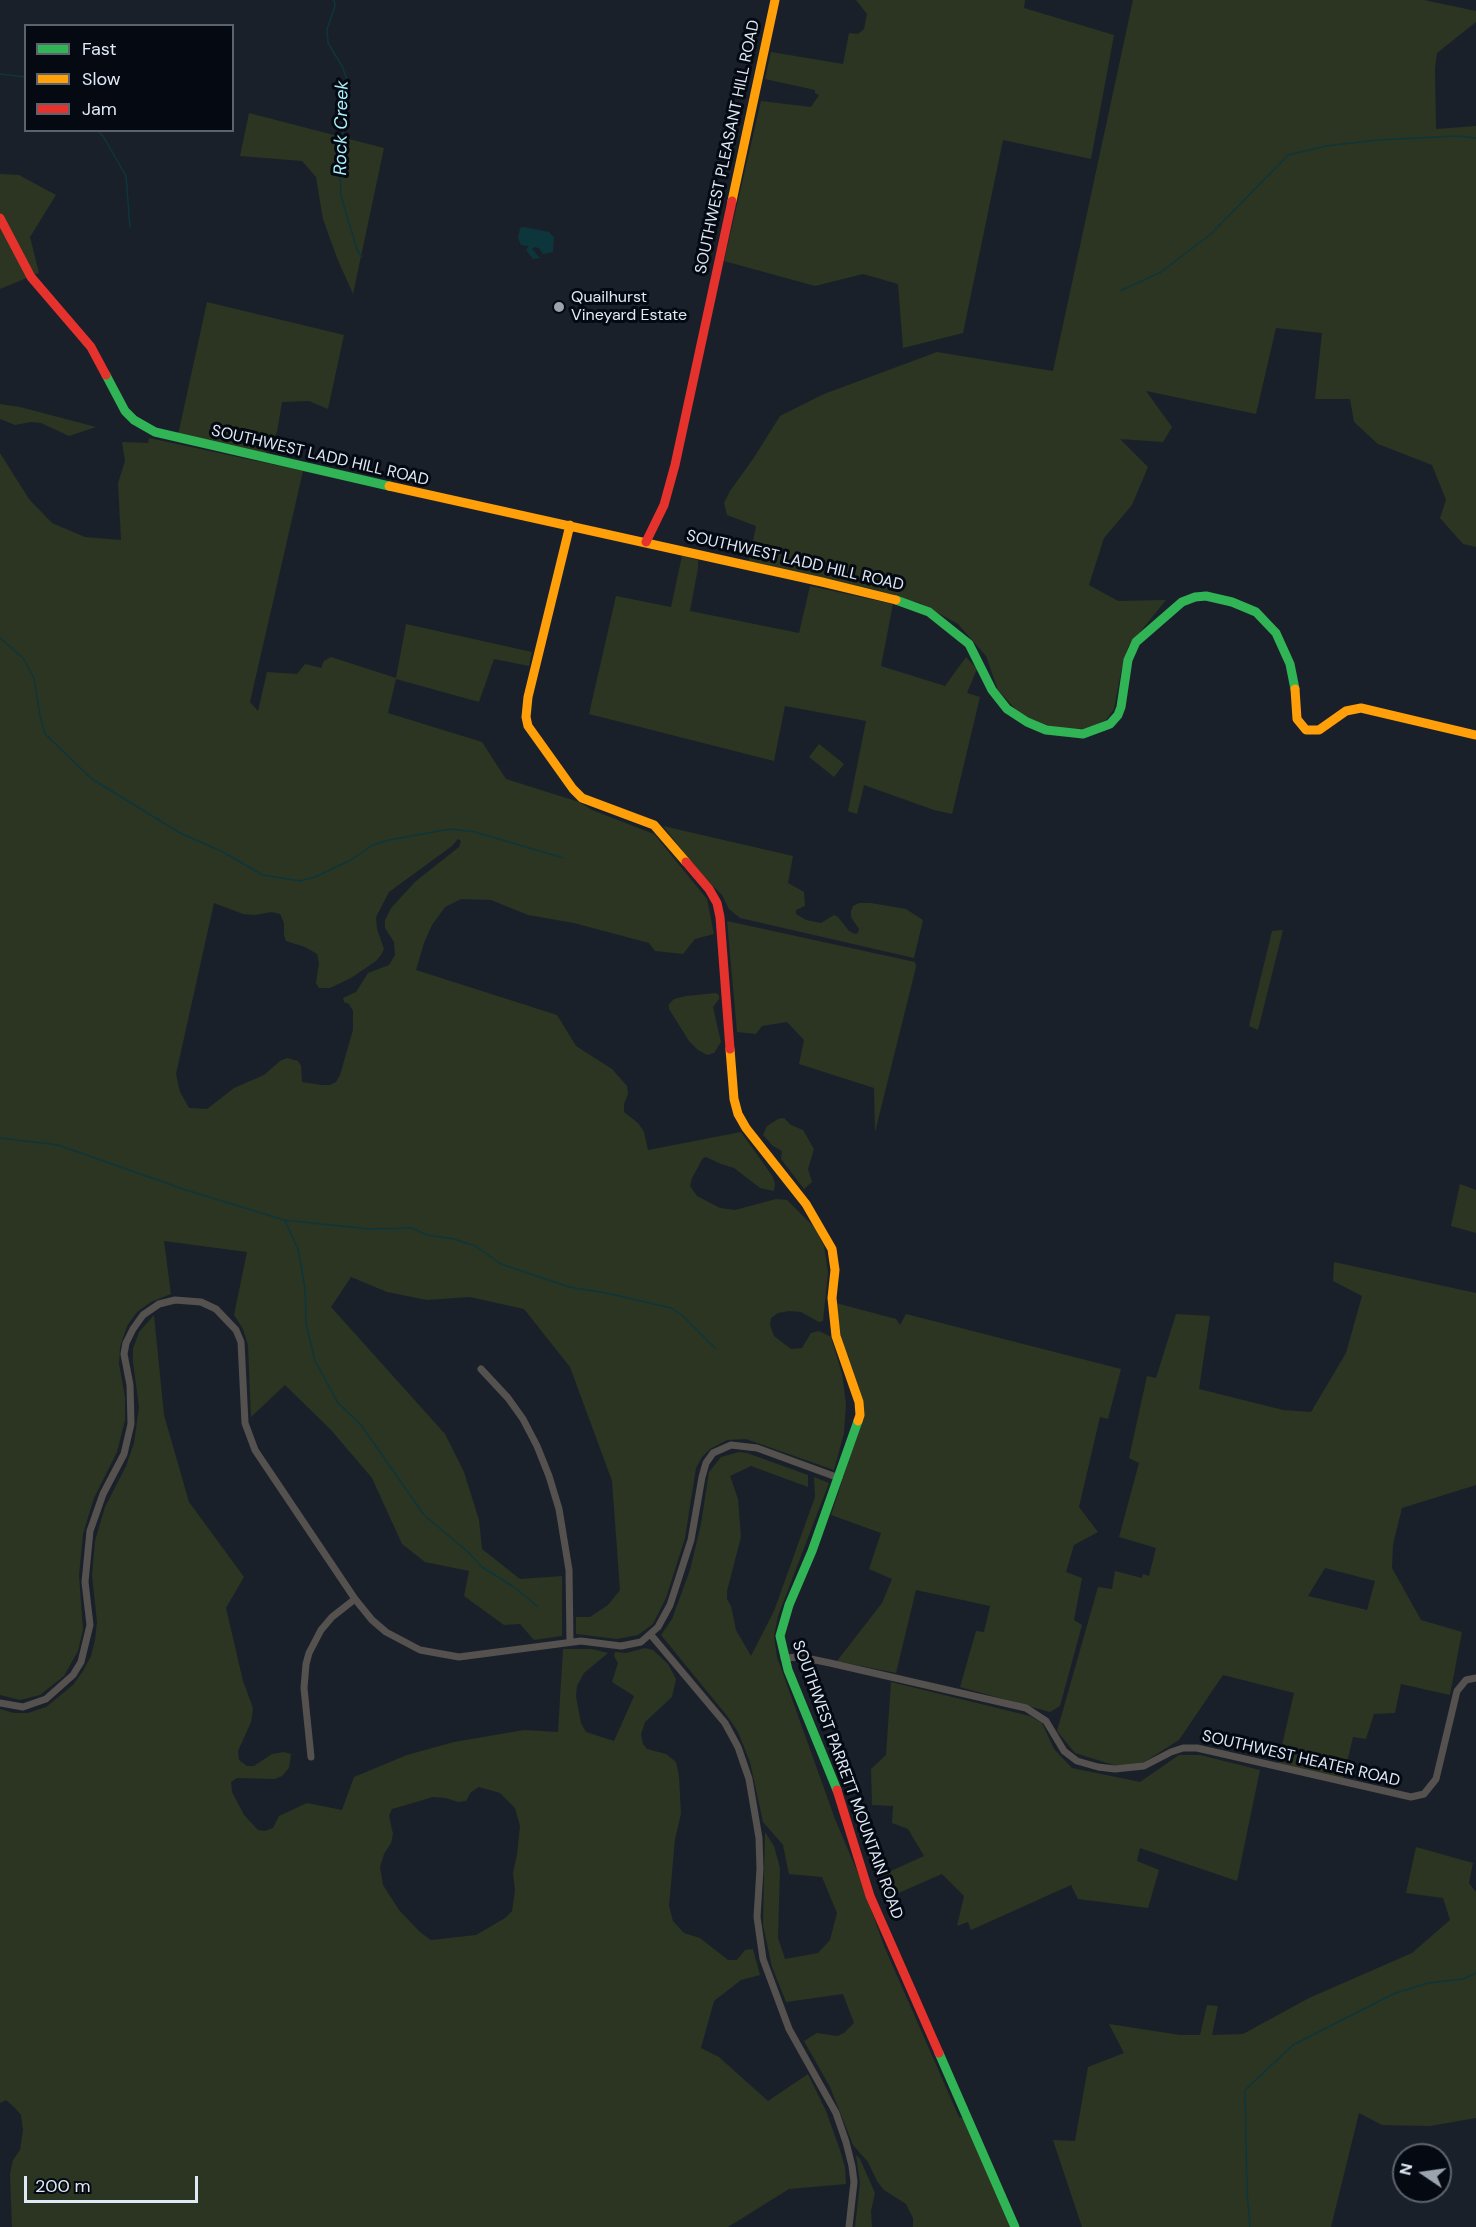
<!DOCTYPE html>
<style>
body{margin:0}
#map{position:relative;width:1476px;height:2227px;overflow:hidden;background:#1a202a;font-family:"DM Sans",sans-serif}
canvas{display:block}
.legend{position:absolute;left:24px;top:24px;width:210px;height:108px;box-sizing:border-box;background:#050911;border:2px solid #5d636d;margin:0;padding:8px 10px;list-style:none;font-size:18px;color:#e0e9f6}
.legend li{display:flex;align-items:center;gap:12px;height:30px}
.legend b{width:30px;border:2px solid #5d636d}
.north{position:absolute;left:1392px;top:2143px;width:60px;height:60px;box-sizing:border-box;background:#050911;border:2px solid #5d636d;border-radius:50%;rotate:283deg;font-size:16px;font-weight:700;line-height:24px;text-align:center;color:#e0e9f6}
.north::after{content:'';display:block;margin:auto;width:21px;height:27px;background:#9ba3af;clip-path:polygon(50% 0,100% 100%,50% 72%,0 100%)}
.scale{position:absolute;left:24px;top:2176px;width:174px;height:27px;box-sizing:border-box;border:3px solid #e0e9f6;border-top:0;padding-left:8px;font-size:18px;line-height:21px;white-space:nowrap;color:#e0e9f6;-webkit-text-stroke:4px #050911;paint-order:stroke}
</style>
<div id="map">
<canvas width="1476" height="2227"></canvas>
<ul class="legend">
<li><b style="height:8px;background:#30b455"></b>Fast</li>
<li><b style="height:8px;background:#ff9f0a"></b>Slow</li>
<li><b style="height:8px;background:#e5322d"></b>Jam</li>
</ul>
<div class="north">N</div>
<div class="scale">200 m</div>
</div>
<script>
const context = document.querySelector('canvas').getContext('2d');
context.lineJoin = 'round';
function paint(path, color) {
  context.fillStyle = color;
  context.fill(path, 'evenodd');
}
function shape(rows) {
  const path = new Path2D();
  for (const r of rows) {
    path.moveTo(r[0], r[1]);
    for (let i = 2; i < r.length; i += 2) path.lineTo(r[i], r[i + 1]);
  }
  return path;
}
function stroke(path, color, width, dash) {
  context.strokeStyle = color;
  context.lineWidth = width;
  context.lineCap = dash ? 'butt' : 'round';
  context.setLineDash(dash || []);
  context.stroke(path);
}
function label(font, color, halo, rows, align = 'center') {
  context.font = font + ' "DM Sans",sans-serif';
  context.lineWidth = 6;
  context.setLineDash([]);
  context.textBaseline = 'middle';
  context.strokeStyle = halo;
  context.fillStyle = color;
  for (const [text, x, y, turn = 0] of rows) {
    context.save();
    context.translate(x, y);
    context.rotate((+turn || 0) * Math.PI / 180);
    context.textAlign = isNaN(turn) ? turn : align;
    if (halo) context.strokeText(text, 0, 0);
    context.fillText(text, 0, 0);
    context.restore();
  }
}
const green = shape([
 [856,0,1025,0,1024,8,1114,35,1091,159,1003,140,963,333,903,348,898,284,863,274,815,286,724,261,761,101,811,107,819,95,815,93,815,90,765,79,771,52,843,64,849,33,858,34,864,29,867,14],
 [1133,0,1424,0,1476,11,1476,22,1437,53,1435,68,1436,129,1476,126,1476,547,1463,544,1440,518,1446,500,1432,465,1378,444,1354,422,1350,399,1315,399,1322,333,1276,328,1256,414,1146,391,1172,427,1163,442,1120,439,1148,467,1132,505,1104,538,1089,585,1118,601,1166,600,1128,647,1121,672,1114,709,1106,720,1086,729,1055,728,1034,724,1017,711,998,690,986,656,958,624,920,603,749,561,756,526,727,515,724,503,730,491,753,459,780,416,824,394,937,352,1053,371],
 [249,113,384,148,353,294,337,258,323,219,316,177,302,161,240,156],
 [0,174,19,175,56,195,30,237,39,273,0,289],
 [207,302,344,335,328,409,309,401,282,402,277,432,265,455,178,435],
 [0,404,20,407,96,427,69,436,41,423,31,422,15,425,0,419],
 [149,438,303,471,250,702,258,711,267,672,297,674,305,664,321,668,324,661,331,657,396,678,406,624,532,652,529,666,494,659,479,702,396,679,388,713,482,742,506,779,579,802,592,810,654,834,707,899,714,934,695,939,683,954,655,951,649,943,574,923,528,915,491,900,461,899,445,907,432,925,424,943,416,970,557,1015,576,1046,612,1069,627,1086,628,1094,624,1104,624,1112,638,1123,644,1132,648,1150,741,1132,773,1177,775,1184,774,1191,760,1188,734,1168,721,1164,706,1157,703,1158,692,1178,690,1186,697,1196,720,1208,735,1210,776,1199,787,1200,815,1228,824,1246,828,1272,823,1321,819,1322,801,1312,789,1311,778,1313,771,1318,770,1325,774,1336,791,1349,802,1348,811,1333,819,1331,831,1337,842,1374,846,1404,844,1433,834,1470,746,1439,727,1440,710,1449,702,1457,696,1468,685,1538,666,1598,653,1624,638,1635,617,1639,576,1634,576,1617,590,1617,608,1605,620,1590,612,1481,570,1367,524,1309,470,1297,427,1300,387,1292,351,1277,331,1307,445,1434,464,1472,479,1520,482,1549,520,1579,562,1576,562,1636,534,1640,520,1624,504,1625,464,1596,469,1571,425,1562,402,1544,372,1478,331,1430,285,1385,251,1417,248,1345,243,1329,234,1315,247,1252,164,1241,171,1294,151,1302,137,1312,127,1326,120,1347,119,1364,125,1397,125,1420,117,1452,94,1498,83,1534,79,1575,83,1630,78,1651,64,1676,40,1695,20,1700,0,1695,0,453,29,499,52,523,85,537,121,540,118,483,125,461,122,442,148,443],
 [458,839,461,841,459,847,416,881,391,908,385,920,385,928,394,942,395,955,389,965,368,973,356,992,343,998,344,1002,349,1004,353,1011,353,1030,340,1075,336,1082,330,1085,321,1085,302,1082,301,1066,298,1061,287,1058,280,1061,264,1075,234,1088,207,1109,189,1108,180,1092,176,1074,214,903,243,914,254,915,272,912,280,914,284,923,284,935,286,941,305,947,317,954,319,963,316,983,319,988,330,988,351,978,376,961,381,955,384,949,377,929,376,917,389,892,452,846],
 [682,556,698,560,698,568,690,611,799,633,810,586,893,604,881,666,945,686,966,657,977,669,967,693,980,697,952,814,934,810,864,785,857,814,848,811,866,721,785,706,774,761,589,714,616,596,671,607],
 [819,744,844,764,834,777,809,757],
 [663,826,793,856,788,883,804,892,805,906,796,910,796,914,806,920,821,923,834,915,838,917,849,931,855,934,858,933,859,929,851,917,851,911,853,906,859,903,871,903,906,909,923,920,914,958,740,918,729,909,722,895,700,873],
 [727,921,915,962,916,967,875,1132,874,1088,799,1064,804,1040,787,1022,762,1026,756,1034,737,1032],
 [1283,930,1258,1030,1249,1026,1272,931],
 [716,993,719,995,719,999,713,1007,721,1042,714,1053,707,1055,698,1050,689,1041,669,1009,669,1004,674,999,686,996],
 [784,1118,791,1125,803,1130,814,1149,808,1169,812,1182,804,1189,781,1159,782,1151,773,1146,763,1135,767,1126,778,1119],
 [1460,1184,1476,1190,1476,1233,1451,1226],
 [1334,1262,1476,1293,1476,1485,1402,1508,1393,1544,1392,1568,1421,1620,1462,1632,1450,1695,1401,1684,1395,1713,1374,1714,1366,1739,1353,1737,1343,1779,1278,1763,1294,1693,1223,1675,1179,1740,1141,1764,1117,1766,1075,1753,1057,1731,1098,1587,1112,1589,1115,1571,1142,1578,1143,1574,1149,1576,1156,1548,1119,1537,1139,1463,1129,1458,1147,1376,1156,1378,1176,1314,1210,1316,1199,1389,1283,1410,1311,1412,1346,1353,1362,1296,1333,1281],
 [1325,1568,1375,1581,1367,1610,1308,1596],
 [836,1303,896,1319,900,1325,906,1314,1121,1369,1108,1419,1100,1417,1079,1507,1098,1532,1074,1545,1066,1572,1082,1578,1074,1620,1082,1625,1060,1706,1050,1712,960,1687,976,1631,984,1632,990,1606,916,1590,896,1673,837,1661,882,1603,892,1579,869,1569,881,1533,831,1515,860,1426,841,1337],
 [154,1315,164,1415,189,1502,244,1577,226,1608,243,1681,253,1708,251,1722,238,1751,239,1760,247,1766,254,1766,272,1754,284,1752,291,1754,289,1768,282,1776,275,1779,237,1778,231,1782,232,1792,244,1815,258,1830,265,1831,273,1828,279,1816,307,1803,342,1810,354,1777,407,1755,454,1742,524,1730,558,1732,563,1649,592,1649,608,1653,584,1673,577,1686,576,1696,581,1723,586,1732,614,1741,634,1696,612,1682,618,1663,614,1656,615,1652,626,1653,645,1648,653,1650,668,1664,676,1679,672,1697,645,1722,641,1734,643,1744,647,1749,666,1754,676,1762,679,1776,681,1814,675,1839,669,1906,673,1921,684,1933,700,1938,728,1960,737,1960,745,1950,753,1949,760,1975,741,1980,714,2001,701,2048,719,2057,768,2101,808,2074,826,2111,840,2150,845,2167,846,2184,789,2189,728,2227,12,2227,10,2174,13,2160,20,2150,23,2130,21,2115,15,2108,6,2100,0,2103,0,1709,14,1713,28,1713,46,1707,73,1685,83,1671,91,1656,95,1640,97,1622,92,1575,95,1541,105,1507,126,1466,134,1443,139,1407,133,1362,133,1349,139,1332],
 [479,1787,500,1793,515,1808,520,1826,517,1855,513,1873,515,1891,512,1911,505,1918,476,1935,431,1940,420,1932,399,1910,383,1885,380,1867,384,1854,391,1843,393,1834,389,1816,392,1809,433,1797,446,1798,458,1802,466,1801,471,1792],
 [739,1452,747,1453,808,1475,808,1487,751,1466,730,1476,738,1499,741,1537,727,1591,727,1599,731,1606,736,1630,751,1656,774,1611,815,1497,814,1477,829,1483,778,1616,774,1636,777,1657,835,1819,860,1878,884,1946,959,2117,963,2118,1010,2227,913,2227,913,2218,906,2204,884,2190,877,2181,868,2162,853,2145,830,2087,804,2041,817,2033,837,2036,844,2033,854,2023,843,1994,786,2002,772,1967,763,1925,765,1832,774,1846,780,1868,778,1938,785,1959,818,1953,830,1940,837,1913,822,1877,789,1874,783,1845,763,1822,750,1762,738,1732,728,1717,661,1635,672,1619,690,1570,701,1524,709,1472,721,1457],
 [891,1682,1030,1716,1042,1723,1054,1749,1072,1768,1140,1782,1179,1755,1200,1755,1260,1770,1237,1881,1140,1848,1137,1861,1159,1870,1148,1908,1078,1899,1071,1885,971,1930,968,1922,957,1926,964,1896,942,1874,887,1898,882,1875,924,1856,908,1829,892,1823,893,1806,872,1805,871,1769,886,1755],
 [1416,1847,1473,1863,1469,1883,1476,1892,1476,2118,1430,2126,1382,2125,1359,2113,1331,2227,1082,2227,1053,2140,1075,2141,1088,2067,1124,2053,1109,2024,1180,2035,1200,2035,1207,2005,1218,2006,1212,2035,1243,2034,1309,1998,1412,1953,1450,1920,1443,1898,1406,1893],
 [856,2155,860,2159,875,2193,871,2211,872,2227,855,2227,860,2183]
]);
const water = shape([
 [524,227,549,232,554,237,553,252,543,254,539,248,534,247,532,249,540,258,533,259,526,250,529,246,521,245,518,238,520,228]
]);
const stream = shape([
 [334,0,335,6,327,29,328,43,342,66,347,79,340,173,341,196,357,250,362,257],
 [0,74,26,77],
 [97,130,103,136,126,176,130,227],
 [1120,291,1161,272,1211,234,1288,155,1326,146,1378,140,1457,136,1476,138],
 [0,638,23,658,34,678,40,716,45,734,92,779,180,833,221,851,263,875,300,881,315,877,349,861,373,845,389,840,450,829,475,832,563,858],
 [0,1138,58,1145,186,1190,284,1220,369,1229,412,1228,427,1235,454,1239,475,1246,501,1264,569,1287,611,1294,671,1308,683,1316,716,1349],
 [285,1221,298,1249,305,1288,306,1324,315,1361,338,1403,361,1425,424,1515,468,1552,482,1567,514,1587,537,1606],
 [1250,2227,1247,2191,1245,2090,1293,2045,1393,1994,1428,1983,1463,1979,1476,1973]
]);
const street = shape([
 [481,1369,508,1398,523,1419,537,1446,549,1476,559,1509,569,1570,570,1642],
 [651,1635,725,1723,738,1747,749,1779,759,1838,760,1869,757,1917,763,1959,789,2029,836,2113,846,2142,852,2166,854,2182,849,2227],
 [784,1658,801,1657,830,1663,1026,1708,1046,1721,1064,1751,1077,1761,1098,1767,1115,1769,1144,1766,1171,1752,1183,1748,1197,1748,1411,1797,1424,1794,1436,1779,1457,1691,1466,1680,1476,1678],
 [0,1703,23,1707,46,1699,73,1675,81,1662,90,1625,85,1582,90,1531,103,1494,124,1454,131,1424,130,1385,124,1354,126,1343,133,1329,143,1315,159,1304,175,1300,201,1302,216,1309,236,1330,241,1342,245,1423,255,1450,355,1599,372,1620,386,1632,420,1650,459,1657,581,1641,621,1646,641,1642,658,1627,670,1605,691,1540,702,1477,706,1463,713,1453,731,1445,757,1448,839,1478],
 [311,1757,304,1688,306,1664,309,1653,321,1630,332,1617,355,1599]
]);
const fast = shape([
 [106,375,125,411,134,420,155,432,389,486],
 [896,600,929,612,969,644,992,690,1007,709,1027,722,1046,730,1083,734,1110,724,1118,715,1121,707,1128,660,1136,642,1182,602,1195,597,1206,596,1232,602,1256,612,1276,633,1290,664,1295,689],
 [837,1790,788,1670,780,1636,789,1605,812,1551,858,1421],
 [939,2053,1015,2227]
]);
const slow = shape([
 [732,201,775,0],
 [389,486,822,582,896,600],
 [570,525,528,697,526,717,528,726,573,789,582,798,654,825,686,862],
 [1295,689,1297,719,1306,730,1319,730,1346,711,1361,708,1476,735],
 [730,1049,734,1099,738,1114,746,1128,806,1204,832,1249,835,1270,832,1298,836,1336,859,1402,860,1415,858,1421]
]);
const jam = shape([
 [0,218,31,277,91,347,106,375],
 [646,542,664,505,675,465,732,201],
 [686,862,709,889,717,903,720,917,730,1049],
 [837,1790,870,1896,939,2053]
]);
const markers = [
 [559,307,6,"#9ba3af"]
];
const streetNames = [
 ["SOUTHWEST PLEASANT HILL ROAD",728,147,-78],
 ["SOUTHWEST LADD HILL ROAD",320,456,13],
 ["SOUTHWEST LADD HILL ROAD",795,561,13],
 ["SOUTHWEST HEATER ROAD",1301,1759,13],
 ["SOUTHWEST PARRETT MOUNTAIN ROAD",847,1780,70]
];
const poiNames = [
 ["Quailhurst",571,298],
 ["Vineyard Estate",571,316]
];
const waterNames = [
 ["Rock Creek",342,128,-89]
];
paint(green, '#2c3521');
paint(water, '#0d363c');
stroke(stream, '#0d363c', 1.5);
stroke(street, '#55514f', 7);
stroke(fast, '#30b455', 9);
stroke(slow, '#ff9f0a', 9);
stroke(jam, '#e5322d', 9);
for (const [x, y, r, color] of markers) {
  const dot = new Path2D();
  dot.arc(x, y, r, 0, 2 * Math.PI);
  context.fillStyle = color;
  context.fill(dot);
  stroke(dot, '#050911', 2);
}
label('16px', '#e0e9f6', '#050911', streetNames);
label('16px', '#e0e9f6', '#050911', poiNames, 'left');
label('italic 18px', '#abf2fc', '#050911', waterNames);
</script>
